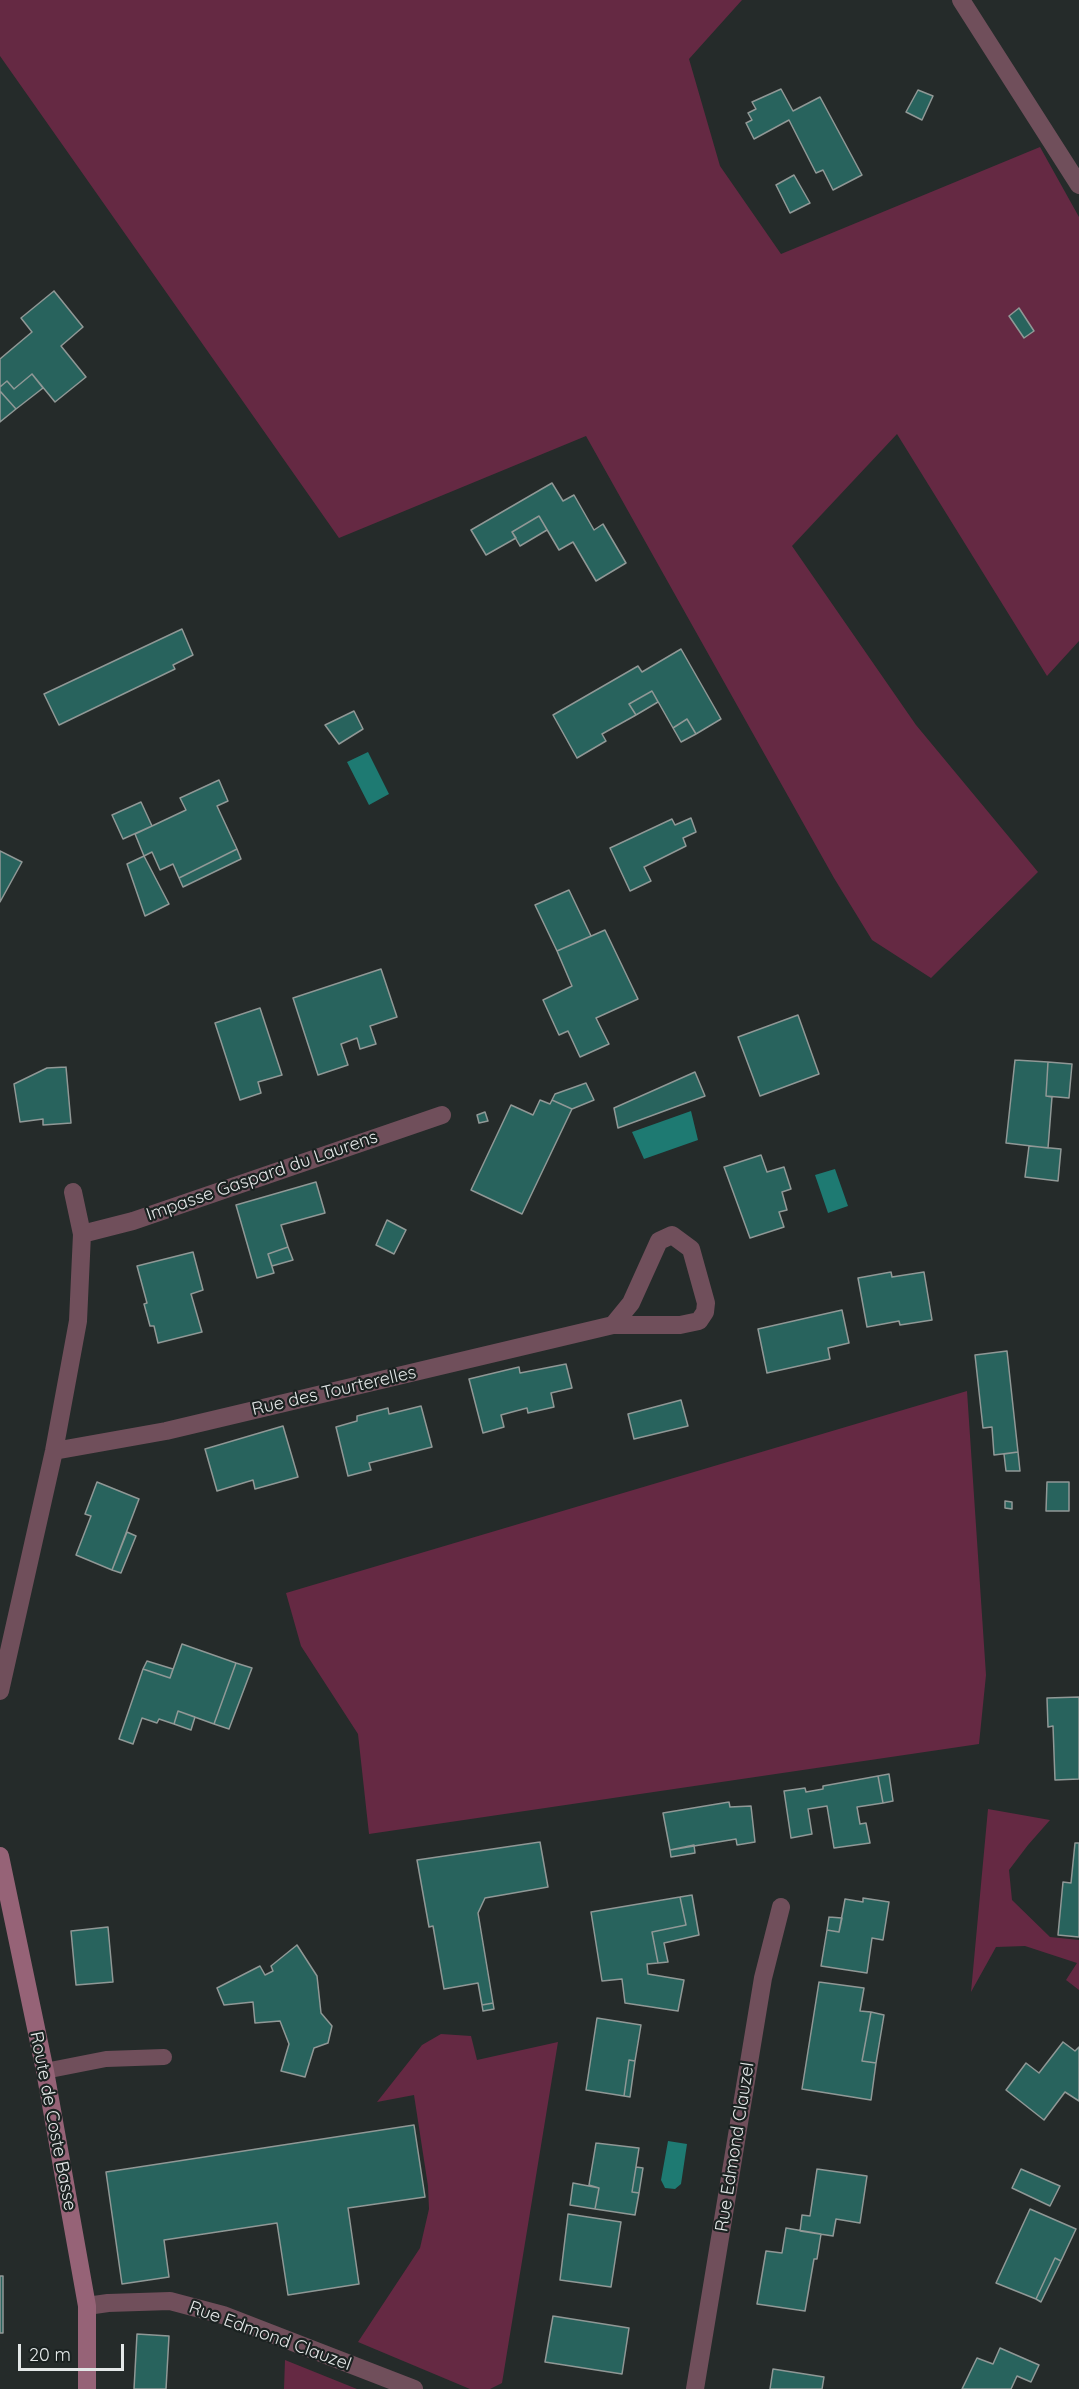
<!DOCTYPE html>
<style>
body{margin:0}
#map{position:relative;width:1079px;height:2389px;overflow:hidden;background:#252b2a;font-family:Quicksand,sans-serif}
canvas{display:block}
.scale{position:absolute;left:18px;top:2344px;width:106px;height:27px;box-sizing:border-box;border:3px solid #e4e8e8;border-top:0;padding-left:8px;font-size:18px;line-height:21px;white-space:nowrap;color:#e4e8e8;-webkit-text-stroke:4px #1b2221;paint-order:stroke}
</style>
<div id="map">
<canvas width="1079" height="2389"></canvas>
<div class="scale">20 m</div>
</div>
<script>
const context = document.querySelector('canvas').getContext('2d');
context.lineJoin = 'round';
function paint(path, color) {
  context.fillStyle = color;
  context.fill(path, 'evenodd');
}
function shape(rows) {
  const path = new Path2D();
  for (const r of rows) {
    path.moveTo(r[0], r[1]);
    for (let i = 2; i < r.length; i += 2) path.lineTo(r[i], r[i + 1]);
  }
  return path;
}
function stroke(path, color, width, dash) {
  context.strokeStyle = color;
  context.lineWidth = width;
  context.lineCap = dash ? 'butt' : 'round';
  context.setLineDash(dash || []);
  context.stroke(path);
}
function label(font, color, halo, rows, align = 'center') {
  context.font = font + ' Quicksand,sans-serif';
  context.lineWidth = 4.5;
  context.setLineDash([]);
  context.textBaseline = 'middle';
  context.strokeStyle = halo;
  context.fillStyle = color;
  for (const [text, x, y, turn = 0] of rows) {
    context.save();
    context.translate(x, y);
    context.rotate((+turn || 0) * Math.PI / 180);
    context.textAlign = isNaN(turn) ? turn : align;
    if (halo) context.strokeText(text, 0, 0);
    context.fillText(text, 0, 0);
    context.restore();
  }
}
const green = shape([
 [0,0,742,0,689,59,720,166,781,254,1040,147,1079,217,1079,641,1047,676,897,434,792,546,916,725,1038,872,931,978,872,940,834,878,586,436,339,538,0,56],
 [967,1391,986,1675,979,1744,369,1834,358,1734,301,1646,286,1593],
 [988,1809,1050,1820,1028,1845,1009,1870,1012,1900,1050,1937,1079,1940,1079,1990,1066,1980,1077,1963,1025,1946,996,1947,971,1992],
 [441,2034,471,2036,477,2060,558,2042,502,2383,490,2389,470,2389,358,2342,420,2248,429,2209,428,2186,414,2095,377,2102,422,2045],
 [285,2360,357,2389,284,2389]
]);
const water = shape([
 [368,752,389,794,369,805,347,762],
 [691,1111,698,1140,644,1159,632,1132],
 [835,1169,848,1206,828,1213,815,1175],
 [668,2141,687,2144,681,2184,675,2189,665,2188,661,2180]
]);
const building = shape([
 [781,89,793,111,820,97,862,175,833,190,823,170,816,173,789,120,754,139,746,123,752,120,748,113,756,109,752,102,781,89],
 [918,90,933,96,922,120,906,112,918,90],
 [794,175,810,203,790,213,776,185,794,175],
 [54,291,83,327,61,346,86,377,55,402,32,374,14,389,7,381,0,387,0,359,32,332,21,318,54,291],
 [1019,308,1034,331,1024,338,1009,316,1019,308],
 [32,374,43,388,16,409,0,391,0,387,7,381,14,389,32,374],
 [0,391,16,409,0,422,0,391],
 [552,483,563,501,574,495,594,530,603,524,626,563,596,581,573,542,559,550,539,516,512,532,516,538,486,555,471,530,552,483],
 [539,516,547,530,520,546,512,532,539,516],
 [182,629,193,655,173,665,175,669,59,725,44,694,182,629],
 [681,649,721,719,696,734,687,719,673,728,652,691,629,704,636,715,602,734,606,741,577,758,553,715,638,666,642,672,681,649],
 [652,691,658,702,636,715,629,704,652,691],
 [354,711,363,729,339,744,325,725,354,711],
 [687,719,696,734,681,742,673,728,687,719],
 [219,780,228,801,217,806,237,849,179,878,173,864,160,870,152,852,144,856,135,834,186,810,180,798,219,780],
 [141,802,152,826,123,839,112,815,141,802],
 [691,818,696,832,683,838,686,846,644,867,651,881,630,891,610,848,672,819,675,825,691,818],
 [237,849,241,859,183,887,179,878,237,849],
 [0,851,22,862,0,902,0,851],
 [144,856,169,904,145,916,127,864,144,856],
 [569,890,591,936,557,951,535,905,569,890],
 [605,930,638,999,596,1018,609,1044,580,1057,568,1031,559,1035,543,1000,572,986,557,951,605,930],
 [381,969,397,1017,370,1026,376,1044,360,1049,357,1038,341,1044,348,1065,318,1075,293,998,381,969],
 [260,1008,282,1075,258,1082,261,1093,240,1100,215,1023,260,1008],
 [798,1015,819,1074,760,1096,738,1037,798,1015],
 [1015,1060,1048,1062,1046,1096,1052,1097,1048,1148,1006,1143,1015,1060],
 [1048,1062,1072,1064,1069,1098,1046,1096,1048,1062],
 [66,1067,71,1123,43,1125,43,1119,20,1122,14,1084,47,1068,66,1067],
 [695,1072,705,1096,618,1128,614,1108,695,1072],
 [586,1083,594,1100,572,1109,552,1100,555,1094,586,1083],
 [540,1100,550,1104,552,1100,572,1109,522,1214,471,1190,511,1105,533,1115,540,1100],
 [485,1112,488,1121,479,1123,477,1115,485,1112],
 [1029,1146,1061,1149,1058,1181,1025,1177,1029,1146],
 [761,1155,767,1172,784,1167,791,1189,782,1192,787,1210,779,1212,784,1227,750,1238,724,1167,761,1155],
 [316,1182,325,1213,281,1225,288,1247,268,1254,274,1273,257,1278,236,1205,316,1182],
 [387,1220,406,1230,394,1254,376,1245,387,1220],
 [288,1247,293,1260,272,1266,268,1254,288,1247],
 [193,1252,203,1290,191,1294,202,1332,158,1343,154,1326,150,1326,144,1304,147,1303,137,1266,193,1252],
 [891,1272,892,1277,924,1272,932,1320,900,1325,899,1321,867,1327,858,1278,891,1272],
 [842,1310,849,1343,828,1348,830,1359,767,1373,758,1329,842,1310],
 [1007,1351,1018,1452,994,1455,992,1427,983,1428,975,1355,1007,1351],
 [566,1364,572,1388,551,1393,554,1407,528,1413,527,1408,501,1415,504,1427,483,1433,469,1379,519,1367,520,1373,566,1364],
 [681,1400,688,1426,634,1439,628,1414,681,1400],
 [421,1406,432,1447,369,1463,371,1470,348,1476,336,1427,357,1421,357,1416,388,1408,389,1414,421,1406],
 [283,1426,298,1477,255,1489,253,1480,217,1491,205,1449,283,1426],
 [1018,1452,1020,1471,1006,1471,1004,1454,1018,1452],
 [97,1482,139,1499,112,1570,76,1555,91,1516,85,1514,97,1482],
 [1047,1482,1069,1482,1069,1511,1046,1511,1047,1482],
 [1005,1501,1012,1502,1012,1509,1005,1508,1005,1501],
 [127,1532,136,1536,121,1573,112,1570,127,1532],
 [182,1644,236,1663,214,1724,178,1711,174,1724,159,1719,157,1723,142,1718,133,1744,119,1739,143,1669,170,1678,182,1644],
 [147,1661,173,1669,170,1678,143,1669,147,1661],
 [236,1663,252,1668,229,1729,214,1724,236,1663],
 [1079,1697,1079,1779,1055,1780,1053,1726,1048,1727,1047,1698,1079,1697],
 [178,1711,195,1717,191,1730,174,1724,178,1711],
 [889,1774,893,1801,883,1803,878,1776,889,1774],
 [878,1776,883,1803,857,1807,860,1824,866,1823,870,1843,834,1848,827,1806,808,1809,812,1834,791,1838,784,1791,805,1788,806,1792,823,1789,823,1786,878,1776],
 [729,1802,730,1807,751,1806,755,1842,737,1845,736,1839,670,1850,663,1813,729,1802],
 [540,1842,548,1887,485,1898,478,1913,493,2003,482,2005,478,1983,444,1989,433,1926,429,1927,417,1860,540,1842],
 [1075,1843,1079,1843,1079,1937,1058,1935,1063,1882,1071,1883,1075,1843],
 [694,1845,695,1853,671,1857,670,1850,694,1845],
 [692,1895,699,1935,664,1943,668,1962,658,1963,652,1932,686,1925,680,1897,692,1895],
 [680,1897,686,1925,652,1932,658,1963,647,1964,648,1974,684,1980,678,2011,625,2003,622,1979,602,1981,591,1912,680,1897],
 [863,1898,889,1902,883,1940,872,1938,867,1973,821,1966,827,1930,839,1932,845,1899,863,1902,863,1898],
 [829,1917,842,1918,839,1932,827,1930,829,1917],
 [108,1927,113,1982,76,1985,71,1931,108,1927],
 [297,1945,317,1976,321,2013,332,2026,328,2043,314,2048,305,2077,281,2071,289,2044,280,2021,255,2023,253,2002,224,2005,217,1988,260,1966,265,1975,273,1971,271,1966,297,1945],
 [819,1982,864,1988,860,2011,871,2012,862,2061,876,2063,871,2100,802,2089,819,1982],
 [493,2003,494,2009,483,2011,482,2005,493,2003],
 [871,2012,884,2015,876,2063,862,2061,871,2012],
 [597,2018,641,2025,635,2061,629,2060,624,2096,586,2090,597,2018],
 [1063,2042,1075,2051,1079,2047,1079,2101,1065,2092,1044,2120,1006,2090,1026,2063,1039,2073,1063,2042],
 [629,2060,635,2061,630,2097,624,2096,629,2060],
 [414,2125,425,2197,348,2208,359,2284,288,2295,277,2223,164,2240,169,2277,122,2284,106,2172,414,2125],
 [596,2143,639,2148,632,2192,639,2193,635,2215,595,2209,599,2188,589,2185,596,2143],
 [636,2167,643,2168,639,2193,632,2192,636,2167],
 [817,2169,867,2176,860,2223,836,2219,833,2236,800,2231,802,2215,810,2216,817,2169],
 [1021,2169,1060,2186,1050,2206,1012,2188,1021,2169],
 [573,2183,599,2188,595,2209,570,2205,573,2183],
 [1030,2209,1076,2229,1061,2261,1055,2258,1036,2299,996,2283,1030,2209],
 [568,2214,621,2222,611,2287,560,2280,568,2214],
 [786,2228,821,2234,817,2259,814,2259,805,2311,757,2304,766,2251,782,2253,786,2228],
 [1055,2258,1061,2261,1041,2302,1036,2299,1055,2258],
 [0,2276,3,2276,3,2333,0,2333,0,2276],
 [553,2316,629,2328,622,2374,545,2362,553,2316],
 [137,2334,169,2336,166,2389,134,2389,137,2334],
 [1000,2348,1039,2365,1031,2382,1017,2376,1011,2389,962,2389,977,2358,993,2364,1000,2348],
 [773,2369,824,2377,822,2389,770,2389,773,2369]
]);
const lane = shape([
 [45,2071,106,2059,164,2057]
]);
const street = shape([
 [961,0,1079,185],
 [82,1234,133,1221,442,1115],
 [54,1451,166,1431,613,1325,680,1325,699,1321,705,1312,706,1303,691,1249,672,1235,659,1241,631,1303,613,1325],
 [0,1691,54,1451,78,1321,82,1234,73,1192],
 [87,2306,108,2303,170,2301,223,2315,414,2389],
 [695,2389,763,1978,781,1907]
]);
const secondary = shape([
 [0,1856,45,2071,87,2306,87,2389]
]);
const streetNames = [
 ["Impasse Gaspard du Laurens",262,1176,-19],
 ["Rue des Tourterelles",334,1391,-13],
 ["Route de Coste Basse",53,2121,79],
 ["Rue Edmond Clauzel",735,2147,-81],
 ["Rue Edmond Clauzel",270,2336,20]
];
paint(green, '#652943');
paint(water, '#1e7a72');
paint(building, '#28635d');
stroke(building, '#909896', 1.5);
stroke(lane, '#704f5b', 16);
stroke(street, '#704f5b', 18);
stroke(secondary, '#966377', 18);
label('18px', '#e4e8e8', '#1b2221', streetNames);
</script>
